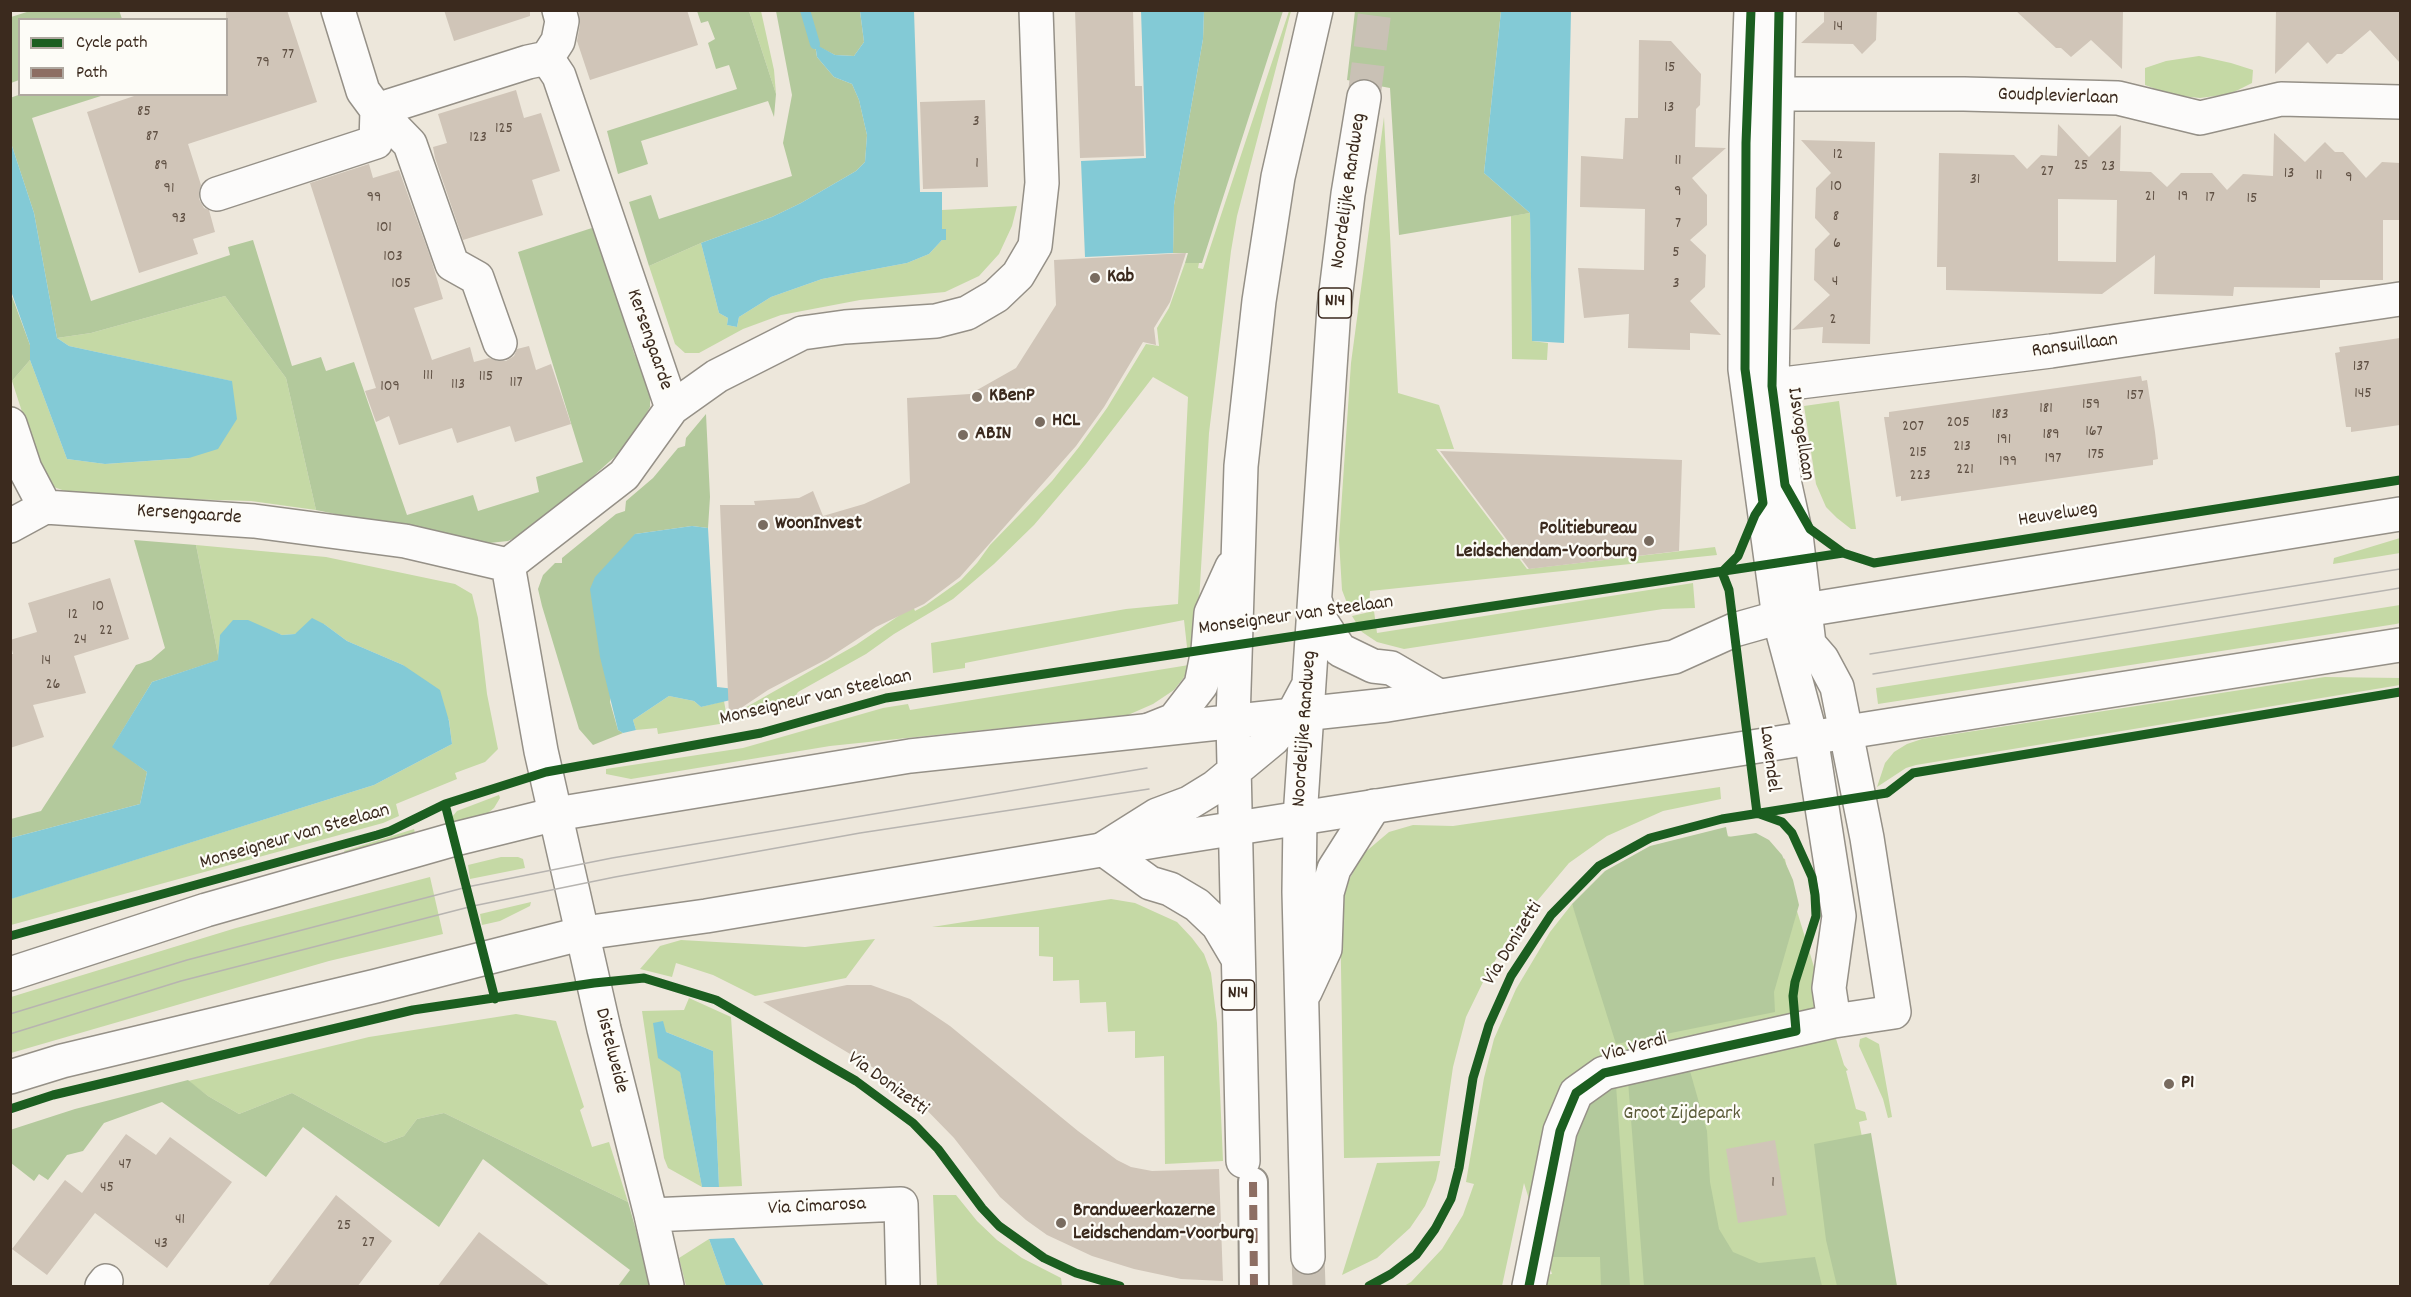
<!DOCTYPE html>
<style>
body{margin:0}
#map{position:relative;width:2411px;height:1297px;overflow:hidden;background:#ede7db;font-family:Dekko,sans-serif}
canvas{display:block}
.frame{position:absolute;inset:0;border:12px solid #3b2a1e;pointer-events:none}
.legend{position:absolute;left:18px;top:18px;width:210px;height:78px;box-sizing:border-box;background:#fdfcf7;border:2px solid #afa8a0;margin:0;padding:8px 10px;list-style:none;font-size:18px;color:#3b2a1e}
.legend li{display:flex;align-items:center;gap:12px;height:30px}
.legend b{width:30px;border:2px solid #afa8a0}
</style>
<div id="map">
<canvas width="2411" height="1297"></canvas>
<div class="frame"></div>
<ul class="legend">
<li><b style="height:8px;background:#1b5e20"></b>Cycle path</li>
<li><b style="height:8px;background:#8d6e63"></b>Path</li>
</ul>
</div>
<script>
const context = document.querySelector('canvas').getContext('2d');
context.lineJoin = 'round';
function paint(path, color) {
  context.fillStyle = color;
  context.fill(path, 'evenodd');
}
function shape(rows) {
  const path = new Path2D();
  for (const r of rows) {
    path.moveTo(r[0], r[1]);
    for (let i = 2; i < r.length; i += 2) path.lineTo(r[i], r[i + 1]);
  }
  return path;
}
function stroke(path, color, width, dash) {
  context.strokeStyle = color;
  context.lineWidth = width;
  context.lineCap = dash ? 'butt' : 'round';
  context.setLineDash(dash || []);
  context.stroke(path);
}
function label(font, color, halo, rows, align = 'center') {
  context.font = font + ' Dekko,sans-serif';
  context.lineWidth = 4.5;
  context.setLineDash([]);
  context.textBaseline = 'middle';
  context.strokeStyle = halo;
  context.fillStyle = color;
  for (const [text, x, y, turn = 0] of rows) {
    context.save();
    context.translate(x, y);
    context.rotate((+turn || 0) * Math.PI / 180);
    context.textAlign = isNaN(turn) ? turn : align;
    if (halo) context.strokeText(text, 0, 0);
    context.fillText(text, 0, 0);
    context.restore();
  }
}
const green = shape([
 [749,11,761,11,774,70,776,94],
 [1289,11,1291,11,1237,216,1231,251,1209,433,1197,636,1192,659,1185,676,1174,690,1153,704,1128,715,830,746,631,779,606,774,606,769,743,748,883,708,908,704,910,710,1189,665,1184,620,965,663,965,668,933,673,931,643,1126,609,1178,604,1188,397,1153,377,1086,464,1034,525,994,564,953,599,894,634,866,654,798,692,788,708,738,721,658,734,657,728,636,730,633,720,669,696,694,701,701,707,724,701,727,718,856,645,913,606,915,611,926,605,961,580,977,563,990,545,1052,481,1079,447,1107,408,1146,344,1159,346,1157,328,1169,308,1185,263,1199,263,1198,268,1203,269],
 [2199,56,2231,63,2253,70,2252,83,2230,94,2200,98,2172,95,2145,85,2145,68,2166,61],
 [1384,117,1398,393,1439,405,1454,449,1436,449,1527,569,1715,547,1717,555,1370,591,1369,608,1350,611,1342,590,1339,540,1345,451,1351,363],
 [1017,206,1012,226,999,254,979,276,945,292,860,300,781,315,743,329,699,353,685,353,675,344,649,266,701,243,719,313,728,318,727,325,737,327,739,317,771,297,822,279,907,263,929,254,942,240,945,240,941,229,942,210],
 [1530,213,1532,341,1548,343,1547,360,1512,359,1511,216],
 [225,296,286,378,316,510,251,501,79,496,51,486,41,470,12,381,30,360,67,459,105,464,189,458,231,381,69,346,57,338,91,333],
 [1839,401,1856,529,1851,529,1837,518,1826,507,1816,484,1804,406],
 [2400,538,2400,553,2333,564,2334,558],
 [196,545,326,557,455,584,472,594,478,618,487,694,498,749,485,762,455,773,457,779,396,804,399,816,383,823,11,925,10,899,374,785,452,744,449,720,403,665,347,641,324,624,295,634,282,635,271,631,220,635,219,660],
 [1693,583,1695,608,1663,609,1404,649,1377,642,1362,632,1352,616,1374,611,1377,633],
 [2400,605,2400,623,2396,624,1878,704,1876,688],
 [2325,677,2400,678,2400,685,1916,765,1906,768,1877,787,1885,763,1894,752,1907,744,1922,739],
 [1720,787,1721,799,1663,811,1607,836,1569,863,1512,931,1484,980,1466,1017,1453,1067,1440,1156,1344,1158,1340,904,1349,880,1363,854,1389,832,1413,825,1453,826],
 [499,795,500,798,494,808,482,818,457,829,452,817,457,811],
 [414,829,417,840,346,857,344,851],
 [1726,835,1785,859,1793,898,1844,1065,1848,1070,1846,1071,1856,1109,1865,1112,1867,1120,1859,1122,1892,1286,1542,1286,1544,1275,1552,1274,1524,1183,1502,1286,1404,1286,1411,1282,1442,1249,1463,1215,1474,1184,1466,1182,1484,1078,1494,1039,1516,989,1550,932,1572,904,1576,914],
 [501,857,518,857,523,859,525,868,470,879,468,865],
 [430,877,443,934,329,961,11,1053,11,997,236,928],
 [1111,899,1135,903,1177,922,1192,938,1204,954,1211,973,1217,1023,1223,1161,1165,1164,1164,1056,1135,1058,1135,1031,1108,1032,1106,1002,1080,1003,1079,980,1053,981,1053,957,1039,956,1039,927,932,927],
 [531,902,530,906,500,921,482,925,480,914],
 [875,939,846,978,755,996,713,975,676,963,672,977,640,969,660,946,681,940,805,947],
 [689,998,731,1017,742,1186,719,1187,713,1051,666,1032,680,1071,702,1187,668,1168,664,1158,642,1011,684,1010],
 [516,1014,556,1021,584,1107,580,1110,592,1147,609,1142,628,1202,444,1113,417,1119,404,1136,385,1143,292,1093,239,1114,208,1096,188,1081,369,1037],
 [1866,1037,1879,1044,1892,1117,1888,1118,1883,1099,1859,1046,1860,1039],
 [1440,1161,1436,1180,1425,1206,1410,1228,1377,1258,1342,1275,1377,1163],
 [933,1195,956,1195,977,1221,997,1240,1022,1258,1061,1278,1062,1286,937,1286],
 [709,1239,726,1286,686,1286,679,1258]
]);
const forest = shape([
 [119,10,122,19,20,20,19,80,11,83,11,17,30,11],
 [697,11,749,11,776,94,774,117,768,101,641,141,648,164,618,174,607,131,737,89,729,65,716,69,708,43,715,39,708,21,701,23],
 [776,11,860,11,864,42,854,56,835,55,815,45,817,57,834,77,852,84,859,100,867,135,865,162,856,171,801,203,772,217,701,243,649,266,629,202,651,195,659,219,792,176,783,143,792,95],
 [1204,11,1283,11,1202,263,1185,263,1188,253,1173,253,1174,205,1203,39],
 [1355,11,1501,11,1484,173,1530,213,1399,235,1390,88,1347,80],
 [21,94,104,95,32,118,91,301,230,255,228,247,253,240,292,366,321,357,326,371,354,362,407,515,473,495,478,511,539,492,536,477,583,462,518,252,595,227,634,353,650,391,650,407,634,436,620,452,536,528,508,541,480,544,316,510,286,378,225,296,91,333,57,338,34,213,11,143,10,98],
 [10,291,30,345,30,360,12,381],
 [706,414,710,497,708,528,692,526,635,534,610,702,618,730,623,733,593,745,579,729,542,606,538,589,543,575,555,563,562,563,562,558,616,514,625,511,626,501,653,478,678,448,685,446,686,438],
 [134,540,196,545,219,660,152,682,113,746,147,772,140,804,11,838,11,819,41,811,136,665,151,660,165,648],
 [1726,827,1728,837,1756,833,1769,840,1782,855,1793,880,1799,905,1774,992,1775,1012,1616,1044,1572,904,1605,871,1650,846],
 [1690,1071,1707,1131,1710,1182,1719,1229,1733,1252,1759,1263,1815,1257,1822,1286,1644,1286,1628,1081],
 [188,1080,208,1096,239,1114,292,1093,385,1143,404,1136,417,1119,444,1113,628,1202,652,1286,618,1286,630,1270,483,1159,439,1227,303,1127,266,1177,162,1102,104,1123,83,1151,67,1155,48,1180,39,1174,34,1181,11,1163,10,1130,75,1109],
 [1616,1085,1630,1286,1601,1286,1600,1257,1548,1257,1573,1136,1590,1103],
 [1871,1133,1897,1286,1837,1286,1826,1240,1814,1144]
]);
const water = shape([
 [860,11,914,11,920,192,942,192,942,229,946,229,946,240,942,240,929,254,907,263,822,279,771,297,739,317,737,327,727,325,728,318,719,313,701,243,772,217,801,203,856,171,865,162,867,135,859,100,852,84,834,77,817,57,815,44,835,55,854,56,864,42],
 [1141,11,1204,11,1203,39,1174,205,1173,253,1085,257,1081,161,1146,158],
 [1501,11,1571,11,1564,343,1532,341,1530,213,1484,173],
 [11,143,34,213,57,338,69,346,232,381,237,419,218,449,189,458,105,464,67,459,30,360,30,345,11,291],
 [692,526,708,528,717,687,735,689,735,699,701,707,694,701,669,696,633,720,636,730,623,733,618,730,600,657,590,589,595,577,635,534],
 [312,618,324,624,347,641,403,665,440,690,449,721,452,744,374,785,11,899,11,838,140,804,147,772,112,747,152,682,218,660,220,635,233,620,248,620,282,635,295,634],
 [663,1021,666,1032,713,1051,719,1187,702,1187,680,1072,658,1058,653,1023],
 [734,1238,764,1286,726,1286,709,1239]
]);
const stream = shape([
 [805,10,815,44]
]);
const building = shape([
 [226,10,287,10,317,102,188,144,201,185,199,191,199,199,204,208,209,210,215,232,193,239,198,254,139,273,87,112,140,94,226,94],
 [444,10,530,10,530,16,454,41],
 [579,10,687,10,698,45,590,80,577,41,580,24],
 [1075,10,1133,10,1135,86,1142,86,1144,156,1080,158],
 [1824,10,1877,10,1876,40,1862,54,1853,44,1801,43,1824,22],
 [2015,10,2123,10,2122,69,2091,40,2071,57,2061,48,2056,48],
 [2276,10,2400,10,2400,63,2370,30,2342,54,2337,54,2327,64,2308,42,2275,74],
 [1639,40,1671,41,1701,74,1700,105,1696,109,1695,147,1726,148,1692,178,1707,195,1707,225,1690,240,1706,255,1705,287,1690,301,1721,335,1690,333,1690,350,1628,348,1629,314,1584,318,1578,268,1644,270,1645,209,1580,207,1581,156,1623,159,1625,118,1638,118],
 [516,90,524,118,541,113,560,171,532,180,543,215,463,240,435,158,433,147,447,143,438,114],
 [985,100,988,187,923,189,920,102],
 [2058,124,2089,157,2121,125,2120,171,2151,172,2167,187,2181,173,2212,173,2227,190,2243,174,2273,176,2274,133,2305,162,2325,142,2335,152,2343,152,2366,178,2382,162,2400,163,2400,220,2383,220,2383,280,2320,280,2320,288,2234,287,2233,296,2154,294,2155,255,2102,294,1946,290,1946,267,1937,267,1939,153,2014,155,2027,169,2041,155,2057,156],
 [2058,199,2117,200,2116,262,2058,261],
 [1801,140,1875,142,1870,344,1822,343,1823,327,1792,330,1830,295,1814,280,1815,249,1830,234,1815,218,1816,188,1831,173],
 [369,164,373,178,399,170,431,259,443,299,414,308,432,360,470,347,474,362,489,358,497,361,506,361,514,356,517,349,529,346,536,370,551,364,571,424,515,442,510,426,457,443,452,428,399,445,389,416,376,422,365,391,376,388,310,183],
 [1186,253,1170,302,1154,328,1156,345,1143,342,1104,407,1076,446,960,577,924,604,876,627,827,659,768,690,729,716,720,505,755,505,754,501,799,498,813,491,823,516,864,504,910,483,907,398,970,394,1016,368,1056,305,1054,260],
 [2400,338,2400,425,2351,432,2351,427,2346,427,2335,353,2340,352,2339,347],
 [2141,376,2142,381,2147,380,2155,432,2158,459,2153,460,2153,465,1901,501,1901,496,1896,497,1884,417,1889,417,1889,412],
 [1440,451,1682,460,1679,551,1529,569],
 [110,578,129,639,74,656,86,693,33,705,44,737,10,748,10,654,13,654,10,640,37,632,28,603],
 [847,985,871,985,910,999,950,1026,1078,1131,1117,1160,1131,1167,1152,1171,1219,1169,1223,1281,1181,1279,1134,1269,1092,1256,1047,1235,1026,1220,1000,1197,954,1138,914,1097,882,1073,763,1002],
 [126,1134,156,1155,170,1137,232,1182,167,1268,95,1213,47,1275,12,1249,65,1180,82,1193],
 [1775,1140,1787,1215,1738,1223,1726,1149],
 [336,1195,392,1241,357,1287,267,1287],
 [479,1232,551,1287,437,1287]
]);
const primaryTunnel = shape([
 [1364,97,1375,10],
 [1308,1257,1309,1286]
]);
const pedestrian = shape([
 [1253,1182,1254,1286]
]);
const minor = shape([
 [338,10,363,91,377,110,528,62,547,58,559,76,672,408,624,475,508,565],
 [1751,10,1746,143,1745,369,1779,618,1811,737,1839,916,1829,988,1834,1021],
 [547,58,558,41,562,21,559,10],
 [1756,94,1964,94,2118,98,2200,118,2281,99,2400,102],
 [377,110,410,144,452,264,477,278,500,343],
 [217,194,376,142,377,110],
 [1751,388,2051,351,2400,299],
 [672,408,717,376,802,333,845,327,936,321,967,313,996,296,1018,275,1035,246,1042,183,1036,10],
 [10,424,25,469,45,507,254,521,405,541,508,565,541,751,604,1029,651,1215,667,1286],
 [10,526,45,507],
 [651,1215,901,1204,903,1286],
 [102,1286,106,1281],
 [1529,1286,1560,1131,1576,1093,1604,1073,1622,1069,1834,1021,1894,1012,1867,838,1837,687,1822,659,1809,644,1796,535,1785,485,1772,386,1779,10]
]);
const secondary = shape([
 [10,974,206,910,455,839,556,814,910,756,1387,705,1575,674,1674,657,1734,630,1805,610,2400,514],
 [10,1077,62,1061,376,986,584,933,706,916,1161,840,2400,645]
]);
const primary = shape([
 [1316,603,1321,621,1340,650,1373,666,1391,668,1439,696],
 [1149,730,1174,720,1201,685,1208,650,1211,613,1232,567],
 [1237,957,1218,925,1197,905,1170,889,1150,883,1103,849,1157,815,1189,803,1215,787,1273,739,1292,716,1307,688],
 [1305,992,1325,949,1327,893,1334,869,1374,806],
 [1243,1161,1233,721,1241,466,1259,301,1278,177,1316,10],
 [1308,1257,1299,892,1300,818,1334,308,1348,194,1364,97]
]);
const tram = shape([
 [1870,654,2400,569],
 [1873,674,2400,588],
 [10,1014,187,960,467,887,612,858,1147,768],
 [10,1034,181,981,473,906,615,877,860,833,1149,789]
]);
const quiet = shape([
 [1253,1182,1254,1286]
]);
const cycleway = shape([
 [1779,10,1772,386,1785,485,1810,529,1843,553],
 [1722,572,1738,556,1755,515,1763,503,1745,369,1746,143,1751,10],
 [445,804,495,999],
 [10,936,377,835,390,831,445,804,546,772,761,733,886,698,1843,553,1874,563,2400,480],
 [10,1109,53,1095,413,1010,594,983,644,978,716,1000,856,1081,913,1123,938,1149,982,1208,999,1226,1044,1258,1076,1273,1120,1286],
 [1369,1286,1391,1274,1416,1255,1435,1229,1451,1199,1459,1168,1473,1078,1489,1025,1511,976,1551,915,1599,866,1650,838,1722,819,1887,793,1913,773,2400,692],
 [1529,1286,1560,1131,1576,1093,1604,1073,1796,1031,1793,996,1795,982,1816,916,1815,895,1812,877,1792,833,1782,822,1757,813,1729,590,1722,572]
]);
const markers = [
 [1095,278,6,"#796c60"],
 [977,397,6,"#796c60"],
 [1040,422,6,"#796c60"],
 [963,435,6,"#796c60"],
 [763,525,6,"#796c60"],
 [1649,541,6,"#796c60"],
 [2169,1084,6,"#796c60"],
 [1061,1223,6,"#796c60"]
];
const numberNames = [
 ["14",1838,28],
 ["77",288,56],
 ["79",263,64],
 ["15",1670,69],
 ["13",1669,109],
 ["85",144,113],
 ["3",976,123],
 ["125",504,130],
 ["87",152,138],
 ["123",478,139],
 ["12",1838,156],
 ["11",1678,162],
 ["1",977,165],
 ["89",161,167],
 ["25",2081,167],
 ["23",2108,168],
 ["27",2047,173],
 ["13",2289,175],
 ["11",2319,177],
 ["9",2349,179],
 ["31",1975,181],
 ["10",1836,188],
 ["91",169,190],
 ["9",1678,193],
 ["21",2150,198],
 ["19",2183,198],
 ["99",374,199],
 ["17",2210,199],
 ["15",2252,200],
 ["8",1836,218],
 ["93",179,220],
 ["7",1678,225],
 ["101",384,229],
 ["6",1837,245],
 ["5",1676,254],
 ["103",393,258],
 ["4",1835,283],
 ["105",401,285],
 ["3",1676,285],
 ["2",1833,321],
 ["137",2361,368],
 ["111",428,377],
 ["115",486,378],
 ["117",516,384],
 ["113",458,386],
 ["109",390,388],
 ["145",2363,395],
 ["157",2135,397],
 ["159",2091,406],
 ["181",2046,410],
 ["183",2000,416],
 ["205",1958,424],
 ["207",1913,428],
 ["167",2094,433],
 ["189",2051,436],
 ["191",2004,441],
 ["213",1962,448],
 ["215",1918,454],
 ["175",2096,456],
 ["197",2053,460],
 ["199",2008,463],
 ["221",1965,471],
 ["223",1920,477],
 ["10",98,608],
 ["12",73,616],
 ["22",106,632],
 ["24",80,641],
 ["14",46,662],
 ["26",53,686],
 ["47",125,1166],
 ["1",1773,1184],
 ["45",107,1189],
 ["41",180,1221],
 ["25",344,1227],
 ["27",368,1244],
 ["43",161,1245]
];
const shields = [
 [1335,303,33],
 [1238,995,33]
];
const shieldNames = [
 ["N14",1335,303],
 ["N14",1238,995]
];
const streetNames = [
 ["Goudplevierlaan",2058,98,2],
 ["Noordelijke Randweg",1350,191,-82],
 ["Kersengaarde",648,340,71],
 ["Ransuillaan",2075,347,-8],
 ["IJsvogellaan",1799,434,81],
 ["Kersengaarde",189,516,4],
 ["Heuvelweg",2058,516,-9],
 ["Monseigneur van Steelaan",1296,617,-8],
 ["Monseigneur van Steelaan",816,699,-13],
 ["Noordelijke Randweg",1306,729,-86],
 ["Lavendel",1768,759,83],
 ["Monseigneur van Steelaan",295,838,-16],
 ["Via Donizetti",1514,944,-58],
 ["Via Verdi",1635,1049,-15],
 ["Distelweide",610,1051,76],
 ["Via Donizetti",887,1085,36],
 ["Via Cimarosa",817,1208,-3]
];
const poiNames = [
 ["Kab",1107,278],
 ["KBenP",989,397],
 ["HCL",1052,422],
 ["ABIN",975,435],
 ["WoonInvest",775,525],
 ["Politiebureau",1637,530,"right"],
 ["Leidschendam-Voorburg",1637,553,"right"],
 ["P1",2181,1084],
 ["Brandweerkazerne",1073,1212],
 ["Leidschendam-Voorburg",1073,1235]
];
const parkNames = [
 ["Groot Zijdepark",1682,1115]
];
paint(green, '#c5d9a5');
paint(forest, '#b3c99c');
paint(water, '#83cad6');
stroke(stream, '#83cad6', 10);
paint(building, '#d0c5b8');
stroke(primaryTunnel, '#c9c1b5', 33, [33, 16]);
stroke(pedestrian, '#959087', 32);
stroke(minor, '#959087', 36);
stroke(secondary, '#959087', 36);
stroke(primary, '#959087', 36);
stroke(pedestrian, '#fcfbfa', 28);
stroke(minor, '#fcfbfa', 33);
stroke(secondary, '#fcfbfa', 33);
stroke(primary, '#fcfbfa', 33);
stroke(tram, '#b7b4b0', 1.5);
stroke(quiet, '#8d6e63', 8, [15, 8]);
stroke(cycleway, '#1b5e20', 9);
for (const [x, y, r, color] of markers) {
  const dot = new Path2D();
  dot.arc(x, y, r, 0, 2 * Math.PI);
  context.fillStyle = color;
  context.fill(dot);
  stroke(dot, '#fdfcf7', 2);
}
label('16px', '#605144', null, numberNames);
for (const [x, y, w] of shields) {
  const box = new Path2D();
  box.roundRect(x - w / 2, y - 15, w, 30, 4.5);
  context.fillStyle = '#fdfcf7';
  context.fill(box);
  stroke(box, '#3b2a1e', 1.5);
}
label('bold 18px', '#3b2a1e', null, shieldNames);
label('20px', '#3b2a1e', '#fdfcf7', streetNames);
label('bold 20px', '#3b2a1e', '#fdfcf7', poiNames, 'left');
label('20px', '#5b5b39', '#fdfcf7', parkNames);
</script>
